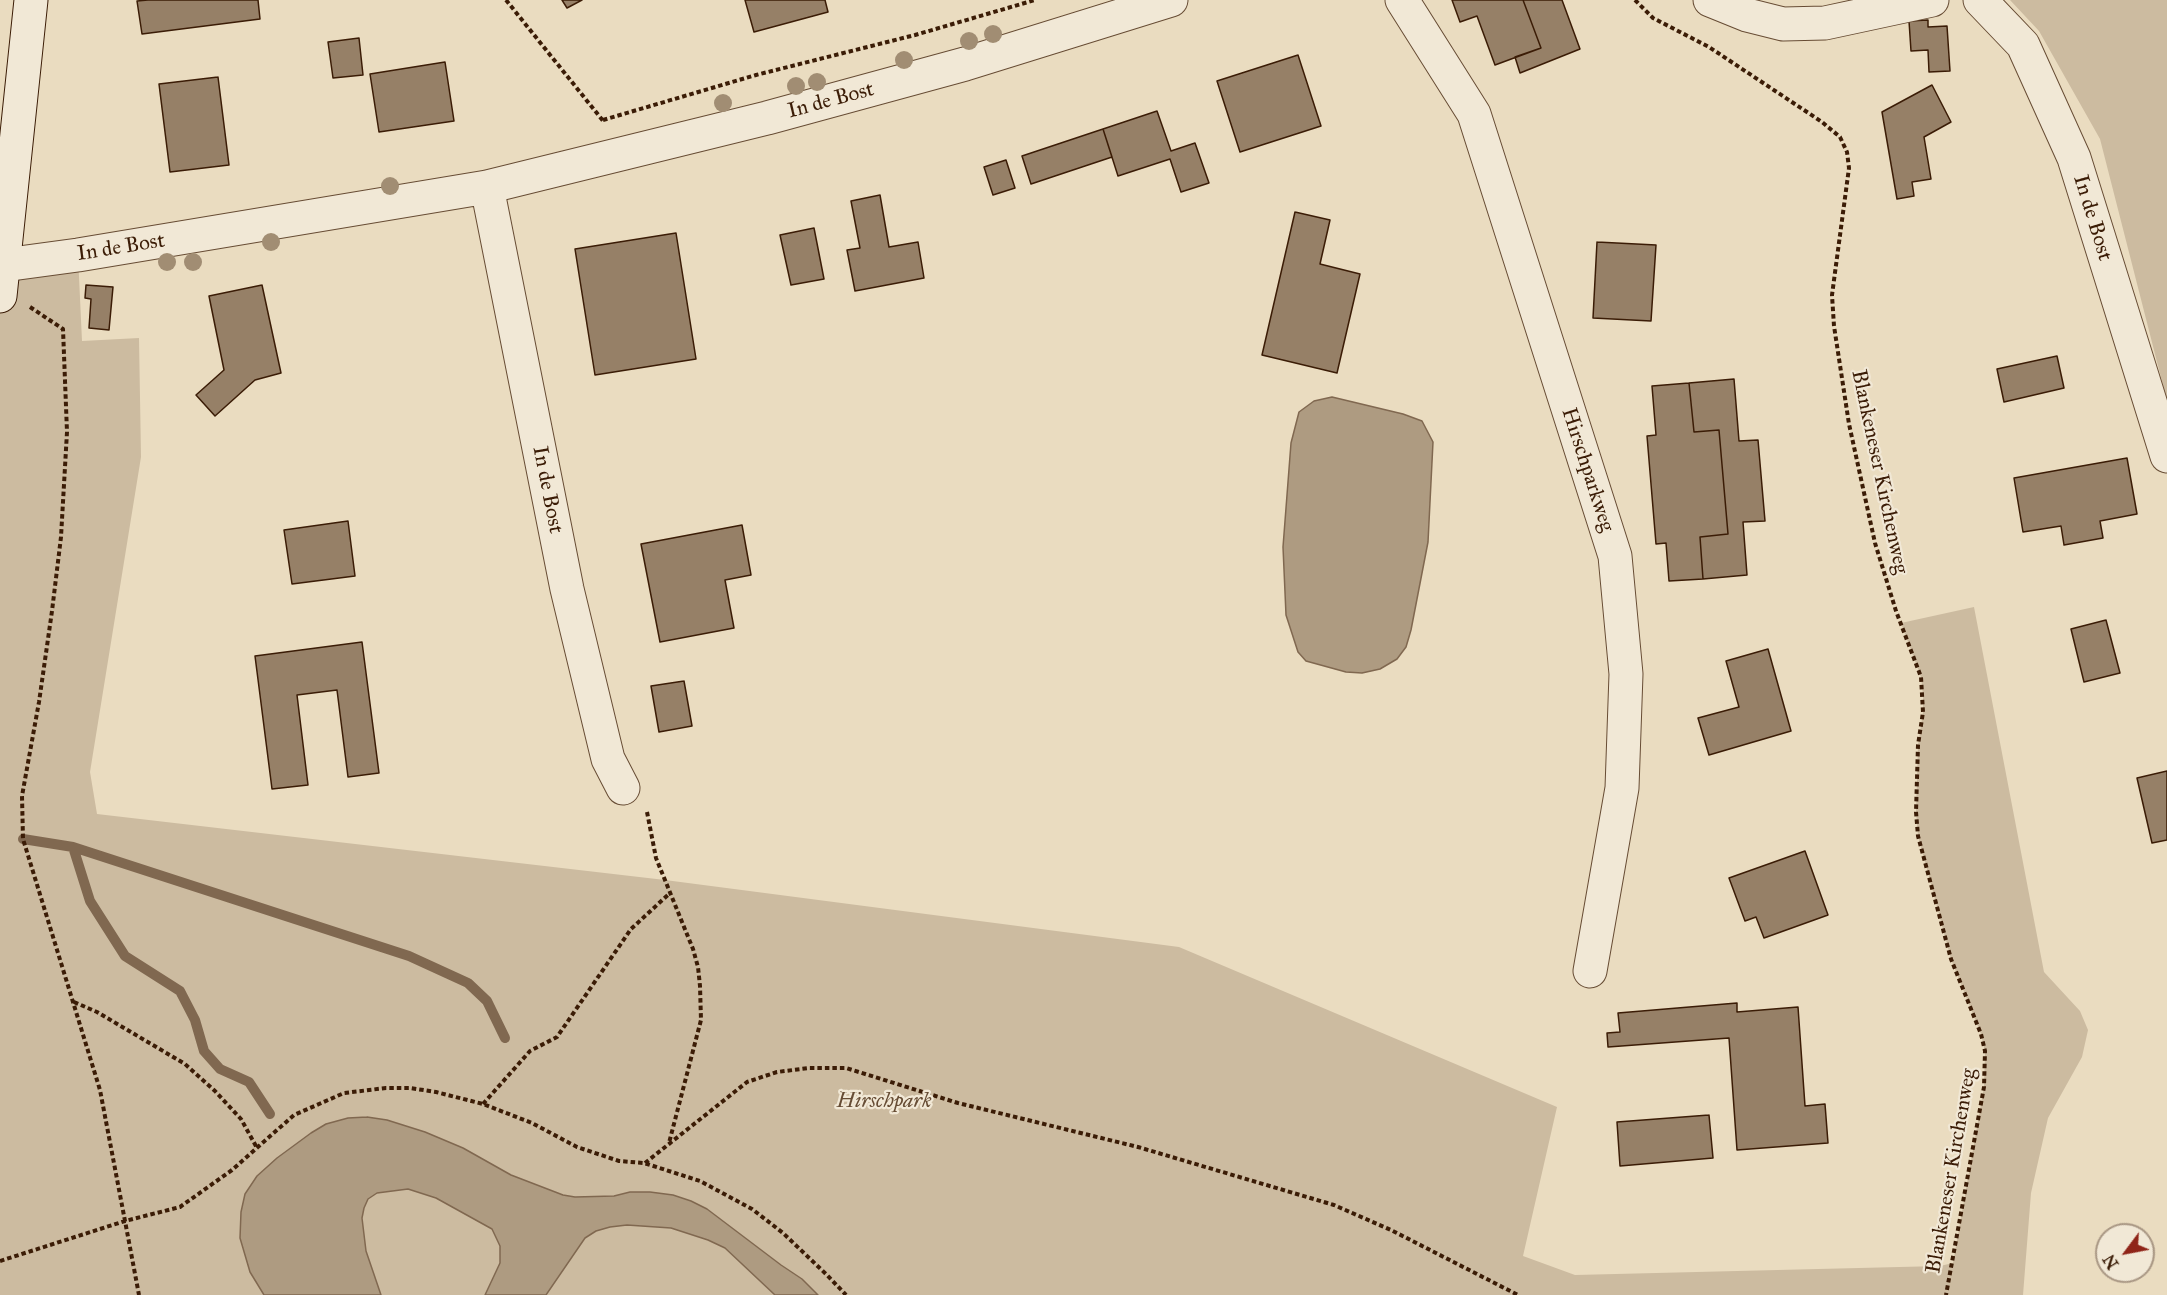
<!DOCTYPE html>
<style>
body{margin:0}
#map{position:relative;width:2167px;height:1295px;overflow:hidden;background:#eadcc0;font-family:"IM FELL Great Primer",serif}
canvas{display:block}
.north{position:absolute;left:2095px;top:1223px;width:60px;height:60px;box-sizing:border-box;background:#f1e8d6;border:2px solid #a89683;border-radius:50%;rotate:238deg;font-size:16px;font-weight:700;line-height:24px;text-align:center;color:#3b1c06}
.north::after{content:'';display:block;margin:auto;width:21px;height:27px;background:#8f2418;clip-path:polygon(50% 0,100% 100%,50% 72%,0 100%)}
</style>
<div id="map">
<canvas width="2167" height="1295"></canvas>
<div class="north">N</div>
</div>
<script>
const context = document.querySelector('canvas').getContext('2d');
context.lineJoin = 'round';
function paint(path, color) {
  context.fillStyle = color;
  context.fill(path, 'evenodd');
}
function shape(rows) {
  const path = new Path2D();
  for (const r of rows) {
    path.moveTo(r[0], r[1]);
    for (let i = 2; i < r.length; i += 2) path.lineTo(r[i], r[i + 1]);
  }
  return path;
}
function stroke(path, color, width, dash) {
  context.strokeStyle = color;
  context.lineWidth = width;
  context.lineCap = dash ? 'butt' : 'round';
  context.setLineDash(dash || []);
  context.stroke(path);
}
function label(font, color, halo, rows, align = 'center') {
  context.font = font + ' "IM FELL Great Primer",serif';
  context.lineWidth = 4.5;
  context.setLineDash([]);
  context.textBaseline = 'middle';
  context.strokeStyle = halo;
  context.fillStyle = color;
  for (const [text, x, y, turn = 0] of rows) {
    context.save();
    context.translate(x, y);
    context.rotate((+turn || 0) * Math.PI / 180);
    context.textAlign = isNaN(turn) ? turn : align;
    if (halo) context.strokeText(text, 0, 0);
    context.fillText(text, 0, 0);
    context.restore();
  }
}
const green = shape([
 [2010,0,2167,0,2167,401,2100,139,2039,31],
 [78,255,82,341,139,338,141,457,90,772,97,814,665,880,1179,947,1557,1107,1523,1256,1575,1275,1940,1266,1953,1263,1984,1087,1985,1052,1981,1034,1951,959,1918,836,1916,812,1918,745,1923,712,1923,695,1921,677,1901,623,1974,607,2044,972,2080,1011,2088,1030,2082,1057,2048,1118,2031,1193,2023,1295,818,1295,802,1279,781,1265,707,1209,691,1201,673,1195,630,1192,614,1196,575,1197,563,1195,511,1175,463,1148,425,1132,348,1118,326,1124,277,1158,250,1272,264,1295,0,1295,0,294,4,265],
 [408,1189,436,1198,492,1228,500,1246,500,1263,485,1295,381,1295,366,1251,362,1218,364,1208,368,1199,377,1193],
 [627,1225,671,1228,708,1240,725,1248,775,1295,546,1295,585,1238,596,1231,610,1227]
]);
const water = shape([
 [1332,397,1403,414,1422,421,1433,442,1428,542,1411,630,1406,647,1397,659,1380,669,1362,673,1346,672,1306,661,1298,652,1286,615,1283,547,1291,443,1299,412,1314,401,1332,397],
 [367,1117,387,1120,425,1132,463,1148,511,1175,563,1195,575,1197,614,1196,630,1192,650,1192,673,1195,691,1201,707,1209,781,1265,802,1279,818,1295,775,1295,725,1248,708,1240,671,1228,627,1225,610,1227,596,1231,585,1238,546,1295,485,1295,500,1263,500,1246,492,1229,436,1198,408,1189,377,1193,368,1199,364,1208,362,1218,366,1251,381,1295,264,1295,250,1272,240,1238,241,1212,245,1194,257,1176,277,1158,311,1133,326,1124,348,1118,367,1117]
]);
const stream = shape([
 [23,839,73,847,409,956,468,983,487,1001,505,1038],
 [73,847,90,901,125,956,180,991,195,1020,204,1051,220,1069,249,1082,270,1114]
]);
const building = shape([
 [148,0,258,0,260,19,142,34,137,1,148,0],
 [562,0,582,0,567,8,562,0],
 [745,0,825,0,828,12,754,32,745,0],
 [1452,0,1523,0,1541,48,1495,65,1477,16,1460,22,1452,0],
 [1523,0,1562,0,1580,49,1520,73,1515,57,1541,48,1523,0],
 [1928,20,1928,27,1947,26,1950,71,1929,72,1928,50,1911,51,1909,21,1928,20],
 [359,38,363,75,333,78,328,42,359,38],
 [1298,55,1321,126,1240,152,1217,81,1298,55],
 [445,62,454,121,379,132,370,74,445,62],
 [218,77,229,165,170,172,159,84,218,77],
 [1932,85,1951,122,1924,137,1931,179,1912,182,1914,196,1897,199,1882,112,1932,85],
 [1157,111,1171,151,1195,143,1209,183,1181,192,1170,159,1118,176,1103,129,1157,111],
 [1103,129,1112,157,1031,184,1022,156,1103,129],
 [1006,160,1015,188,993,195,984,167,1006,160],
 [880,195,889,247,918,242,924,278,855,291,847,250,860,248,851,201,880,195],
 [1295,212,1330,220,1320,264,1360,274,1337,373,1262,355,1295,212],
 [814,228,824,279,791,285,780,235,814,228],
 [676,233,696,359,595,375,575,249,676,233],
 [1597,242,1656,245,1651,321,1593,318,1597,242],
 [86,285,113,287,109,330,89,328,91,299,85,298,86,285],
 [262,285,281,373,255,380,215,416,196,395,224,370,209,296,262,285],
 [2057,356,2064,388,2004,402,1997,369,2057,356],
 [1734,379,1739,441,1758,440,1765,521,1743,522,1747,575,1703,579,1700,537,1728,534,1719,430,1694,432,1689,383,1734,379],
 [1689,383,1694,432,1719,430,1728,534,1700,537,1703,579,1669,581,1666,543,1656,544,1647,436,1656,435,1652,386,1689,383],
 [2127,458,2137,514,2100,521,2103,538,2064,545,2061,526,2023,532,2014,478,2127,458],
 [348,521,355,576,292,584,284,530,348,521],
 [742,525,751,575,725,580,734,628,660,642,641,544,742,525],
 [2106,620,2120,673,2084,682,2071,629,2106,620],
 [362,642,379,773,348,777,337,690,297,695,308,785,272,789,255,656,362,642],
 [1768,649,1791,731,1709,755,1698,718,1739,707,1726,661,1768,649],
 [684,681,692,726,659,732,651,686,684,681],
 [2167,771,2167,840,2152,843,2137,778,2167,771],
 [1805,851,1828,915,1764,938,1756,917,1745,921,1729,878,1805,851],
 [1737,1003,1737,1012,1798,1007,1805,1106,1825,1104,1828,1143,1737,1150,1729,1038,1608,1047,1607,1033,1620,1032,1618,1013,1737,1003],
 [1709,1115,1713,1158,1620,1166,1617,1122,1709,1115]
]);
const path = shape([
 [506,0,604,122],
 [1635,0,1653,18,1709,47,1822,122,1840,137,1847,152,1849,168,1832,295,1834,326,1849,424,1875,543,1896,611,1921,677,1923,712,1918,745,1916,812,1918,836,1951,959,1981,1034,1985,1051,1984,1087,1946,1295],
 [603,120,756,75,915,35,1035,0],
 [30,307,63,329,67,432,61,537,52,611,39,702,22,796,23,839,100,1090,125,1221,180,1207,232,1170,294,1115,344,1093,386,1088,410,1088,436,1092,483,1104,532,1123,577,1147,619,1161,644,1163,700,1181,752,1209,783,1233,827,1275,846,1295],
 [647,812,656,858,693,949,698,967,700,986,701,1020,669,1143],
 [74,1002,97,1012,185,1064,215,1091,241,1119,257,1148],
 [483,1104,530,1051,557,1037,631,929,670,893],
 [645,1163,747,1082,777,1072,809,1068,846,1068,958,1103,1138,1147,1334,1205,1391,1230,1518,1295],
 [0,1261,125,1221,139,1295]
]);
const street = shape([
 [1402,0,1474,114,1615,556,1626,674,1622,788,1590,971],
 [1710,0,1747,15,1783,24,1825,23,1932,0],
 [1980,0,2023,45,2074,158,2167,456],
 [487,187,567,589,608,759,623,788],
 [4,265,78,255,487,187,767,118,965,64,1171,0]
]);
const secondary = shape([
 [0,296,31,0]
]);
const trees = [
 [993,34],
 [969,41],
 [904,60],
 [817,82],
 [796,86],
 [723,103],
 [390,186],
 [271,242],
 [167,262],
 [193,262]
];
const streetNames = [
 ["In de Bost",831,101,-15],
 ["In de Bost",2092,218,73],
 ["In de Bost",121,248,-9],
 ["Hirschparkweg",1587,470,72],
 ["Blankeneser Kirchenweg",1879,472,78],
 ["In de Bost",547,490,79],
 ["Blankeneser Kirchenweg",1952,1171,-80]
];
const parkNames = [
 ["Hirschpark",884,1102]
];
paint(green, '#ccbba0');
paint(water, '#ae9b81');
stroke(water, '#806850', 1.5);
stroke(stream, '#806850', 10);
paint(building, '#968067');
stroke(building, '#3b1c06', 1.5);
stroke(street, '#674c34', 35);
stroke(secondary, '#3b1c06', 35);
stroke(path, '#3b1c06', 4, [4.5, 3]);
stroke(street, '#f1e8d6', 33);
stroke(secondary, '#f1e8d6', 33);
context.fillStyle = '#a18d73';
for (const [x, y] of trees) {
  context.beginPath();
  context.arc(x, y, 9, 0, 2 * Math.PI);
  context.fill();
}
label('21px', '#3b1c06', '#f1e8d6', streetNames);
label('italic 21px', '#664c34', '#f1e8d6', parkNames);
</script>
